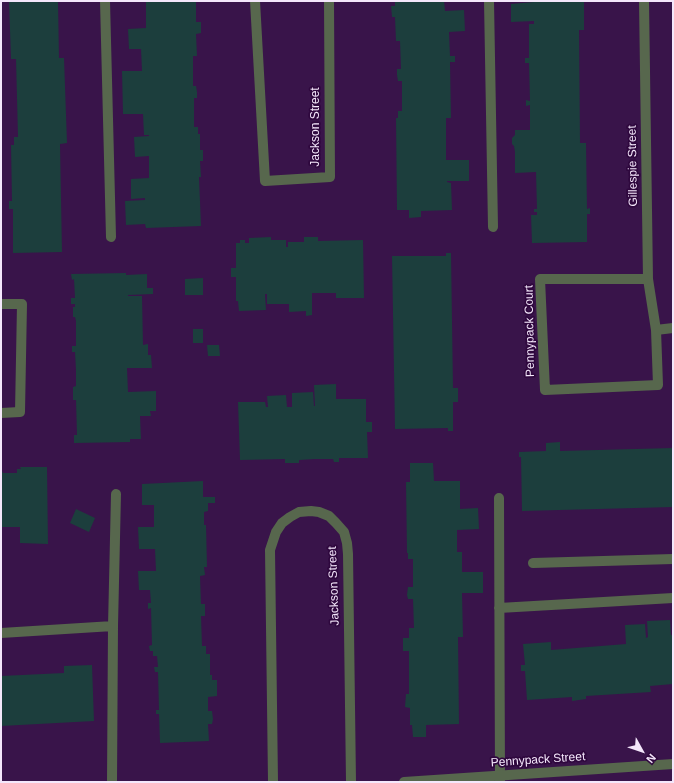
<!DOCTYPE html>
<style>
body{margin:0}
#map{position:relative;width:674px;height:783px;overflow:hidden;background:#39144a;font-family:Helvetica,sans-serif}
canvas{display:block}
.frame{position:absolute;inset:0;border:2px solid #f4e7fb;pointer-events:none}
.north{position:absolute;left:622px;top:731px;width:40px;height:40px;-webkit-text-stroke:3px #2f083e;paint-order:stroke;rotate:130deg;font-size:11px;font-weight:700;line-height:16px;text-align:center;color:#f4e7fb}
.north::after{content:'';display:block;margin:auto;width:14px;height:18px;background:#f4e7fb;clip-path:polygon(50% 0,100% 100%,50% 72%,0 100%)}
</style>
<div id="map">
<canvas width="674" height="783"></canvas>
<div class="frame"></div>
<div class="north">N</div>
</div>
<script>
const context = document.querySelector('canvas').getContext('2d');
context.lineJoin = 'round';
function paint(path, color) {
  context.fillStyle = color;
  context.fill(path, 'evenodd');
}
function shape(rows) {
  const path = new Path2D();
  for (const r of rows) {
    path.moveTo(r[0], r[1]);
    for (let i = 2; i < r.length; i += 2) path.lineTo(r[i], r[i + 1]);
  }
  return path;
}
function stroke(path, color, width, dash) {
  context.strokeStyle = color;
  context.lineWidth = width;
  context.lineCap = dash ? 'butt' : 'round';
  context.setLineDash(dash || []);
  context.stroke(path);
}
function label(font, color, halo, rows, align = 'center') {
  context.font = font + ' Helvetica,sans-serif';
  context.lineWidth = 3.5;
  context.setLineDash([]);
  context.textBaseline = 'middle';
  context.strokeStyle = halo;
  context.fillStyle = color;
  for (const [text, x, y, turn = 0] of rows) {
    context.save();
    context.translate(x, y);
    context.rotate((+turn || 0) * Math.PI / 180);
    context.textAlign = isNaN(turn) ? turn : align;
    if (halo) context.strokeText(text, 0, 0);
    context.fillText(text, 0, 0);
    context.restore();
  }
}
const building = shape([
 [9,1,58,1,59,58,64,58,67,143,60,144,62,252,13,253,13,209,9,209,9,201,12,201,11,145,14,145,14,137,18,137,16,59,11,59],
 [146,1,196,1,196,22,201,22,201,33,196,34,197,56,193,56,193,86,196,86,197,92,197,98,194,98,194,127,198,127,198,134,200,134,200,150,203,150,203,161,200,161,201,177,199,177,201,226,146,228,145,224,126,225,125,201,145,200,145,198,131,199,131,179,149,178,149,156,135,157,134,137,149,136,149,135,144,135,143,114,123,114,122,71,142,71,141,49,129,49,128,29,146,28],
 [395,1,444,1,445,11,464,10,465,31,449,32,450,56,455,56,455,62,450,62,451,118,446,118,446,160,469,160,469,181,447,181,447,182,451,183,452,210,421,211,421,217,409,218,409,210,397,210,396,118,398,118,398,111,402,111,402,81,398,81,397,75,397,69,401,69,400,41,396,41,395,17,392,17,391,6,395,6],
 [534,1,584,1,584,30,579,30,580,143,586,143,587,209,590,208,590,214,587,214,587,242,532,243,531,215,537,215,537,212,534,212,534,209,537,209,536,172,515,173,515,152,514,146,512,144,512,138,515,135,515,130,530,130,530,105,526,106,526,100,530,101,529,63,525,63,525,58,529,58,529,24,534,24,534,21,511,22,511,4,534,2],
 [271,237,271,240,286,240,286,247,288,247,288,242,304,242,304,237,318,237,318,241,363,240,364,298,336,298,336,293,312,293,312,315,306,316,306,311,289,312,289,304,267,304,267,294,265,294,266,310,239,311,238,301,236,301,236,277,231,277,231,268,236,268,236,243,240,243,240,240,245,240,245,243,249,243,249,238],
 [446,253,451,253,453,388,458,388,458,402,453,402,453,431,448,431,448,428,395,429,392,256,446,256],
 [126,273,126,275,147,274,147,288,153,288,153,294,128,295,128,296,142,296,143,345,148,344,148,355,151,355,152,368,127,368,128,392,156,391,156,411,150,411,151,416,140,416,141,439,130,439,130,442,74,443,74,435,77,435,76,400,73,400,73,387,76,386,76,370,75,352,72,352,72,346,76,346,76,321,75,317,73,317,73,307,75,307,75,304,71,304,71,298,75,298,74,279,72,280,71,274],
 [203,278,203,295,185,295,185,279],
 [193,329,203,329,203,343,193,343],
 [207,345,219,345,220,356,208,356],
 [336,384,336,399,366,399,366,422,372,422,372,432,367,432,368,458,339,458,339,462,334,462,333,459,315,459,299,460,299,463,285,463,285,459,240,460,238,402,265,402,266,407,268,407,267,396,286,395,287,407,292,407,292,393,313,392,314,406,315,406,314,385],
 [560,442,560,451,673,448,673,507,522,511,521,457,519,457,519,452,546,451,546,443],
 [410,463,433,463,434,481,460,481,460,509,478,508,479,529,457,530,457,552,462,552,462,572,483,572,483,593,462,593,463,637,458,637,459,724,426,725,426,737,413,737,412,725,410,725,410,708,405,707,406,694,409,694,409,651,403,651,403,638,409,638,409,628,414,628,413,599,408,599,407,595,408,587,413,587,413,559,408,559,408,553,407,553,406,482,410,482],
 [20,467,47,467,48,544,20,543,20,527,1,527,1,471,2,471,3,473,17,473,17,469,21,469],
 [203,481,203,497,215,497,215,503,208,503,208,511,204,512,204,525,206,525,207,567,204,567,205,575,200,576,201,604,205,604,205,616,201,616,202,646,206,646,206,654,210,654,210,675,212,675,212,680,217,680,217,696,208,697,208,711,212,711,213,719,212,724,208,724,209,741,160,743,159,714,156,714,156,710,159,710,158,672,155,672,154,667,158,667,157,656,153,656,153,651,150,651,149,646,152,645,151,608,148,609,148,603,151,603,150,590,139,590,138,571,156,571,155,549,139,549,138,527,154,527,154,505,142,505,142,484],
 [76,509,95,518,89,532,70,523],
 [670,620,671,635,673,635,673,684,650,686,651,692,586,696,586,699,572,701,572,697,527,700,525,671,521,671,521,665,525,665,523,644,551,642,551,650,626,644,625,625,645,624,646,638,648,637,647,621],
 [92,665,94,721,1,726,1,676,64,673,64,666]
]);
const service = shape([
 [105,1,111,237],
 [489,1,493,227],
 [499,498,500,782],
 [533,563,673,559],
 [499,608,673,598],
 [1,633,113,626],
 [112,782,113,626,116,494]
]);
const minor = shape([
 [255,1,265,181,330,177,329,1],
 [644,1,648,279,656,330,658,385,545,390,540,279,648,279],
 [1,304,22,304,20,412,1,413],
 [656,330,673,328],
 [273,782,270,550,276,532,282,523,290,517,299,512,311,511,319,512,329,516,336,523,344,532,347,543,348,554,351,782],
 [404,782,673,764]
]);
const streetNames = [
 ["Jackson Street",316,127,-90],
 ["Gillespie Street",633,166,-91],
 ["Pennypack Court",530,331,-91],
 ["Jackson Street",334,586,-92],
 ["Pennypack Street",538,760,-4]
];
paint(building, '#1c3e3d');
stroke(service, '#57674d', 10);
stroke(minor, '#57674d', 10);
label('12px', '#f4e7fb', '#2f083e', streetNames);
</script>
